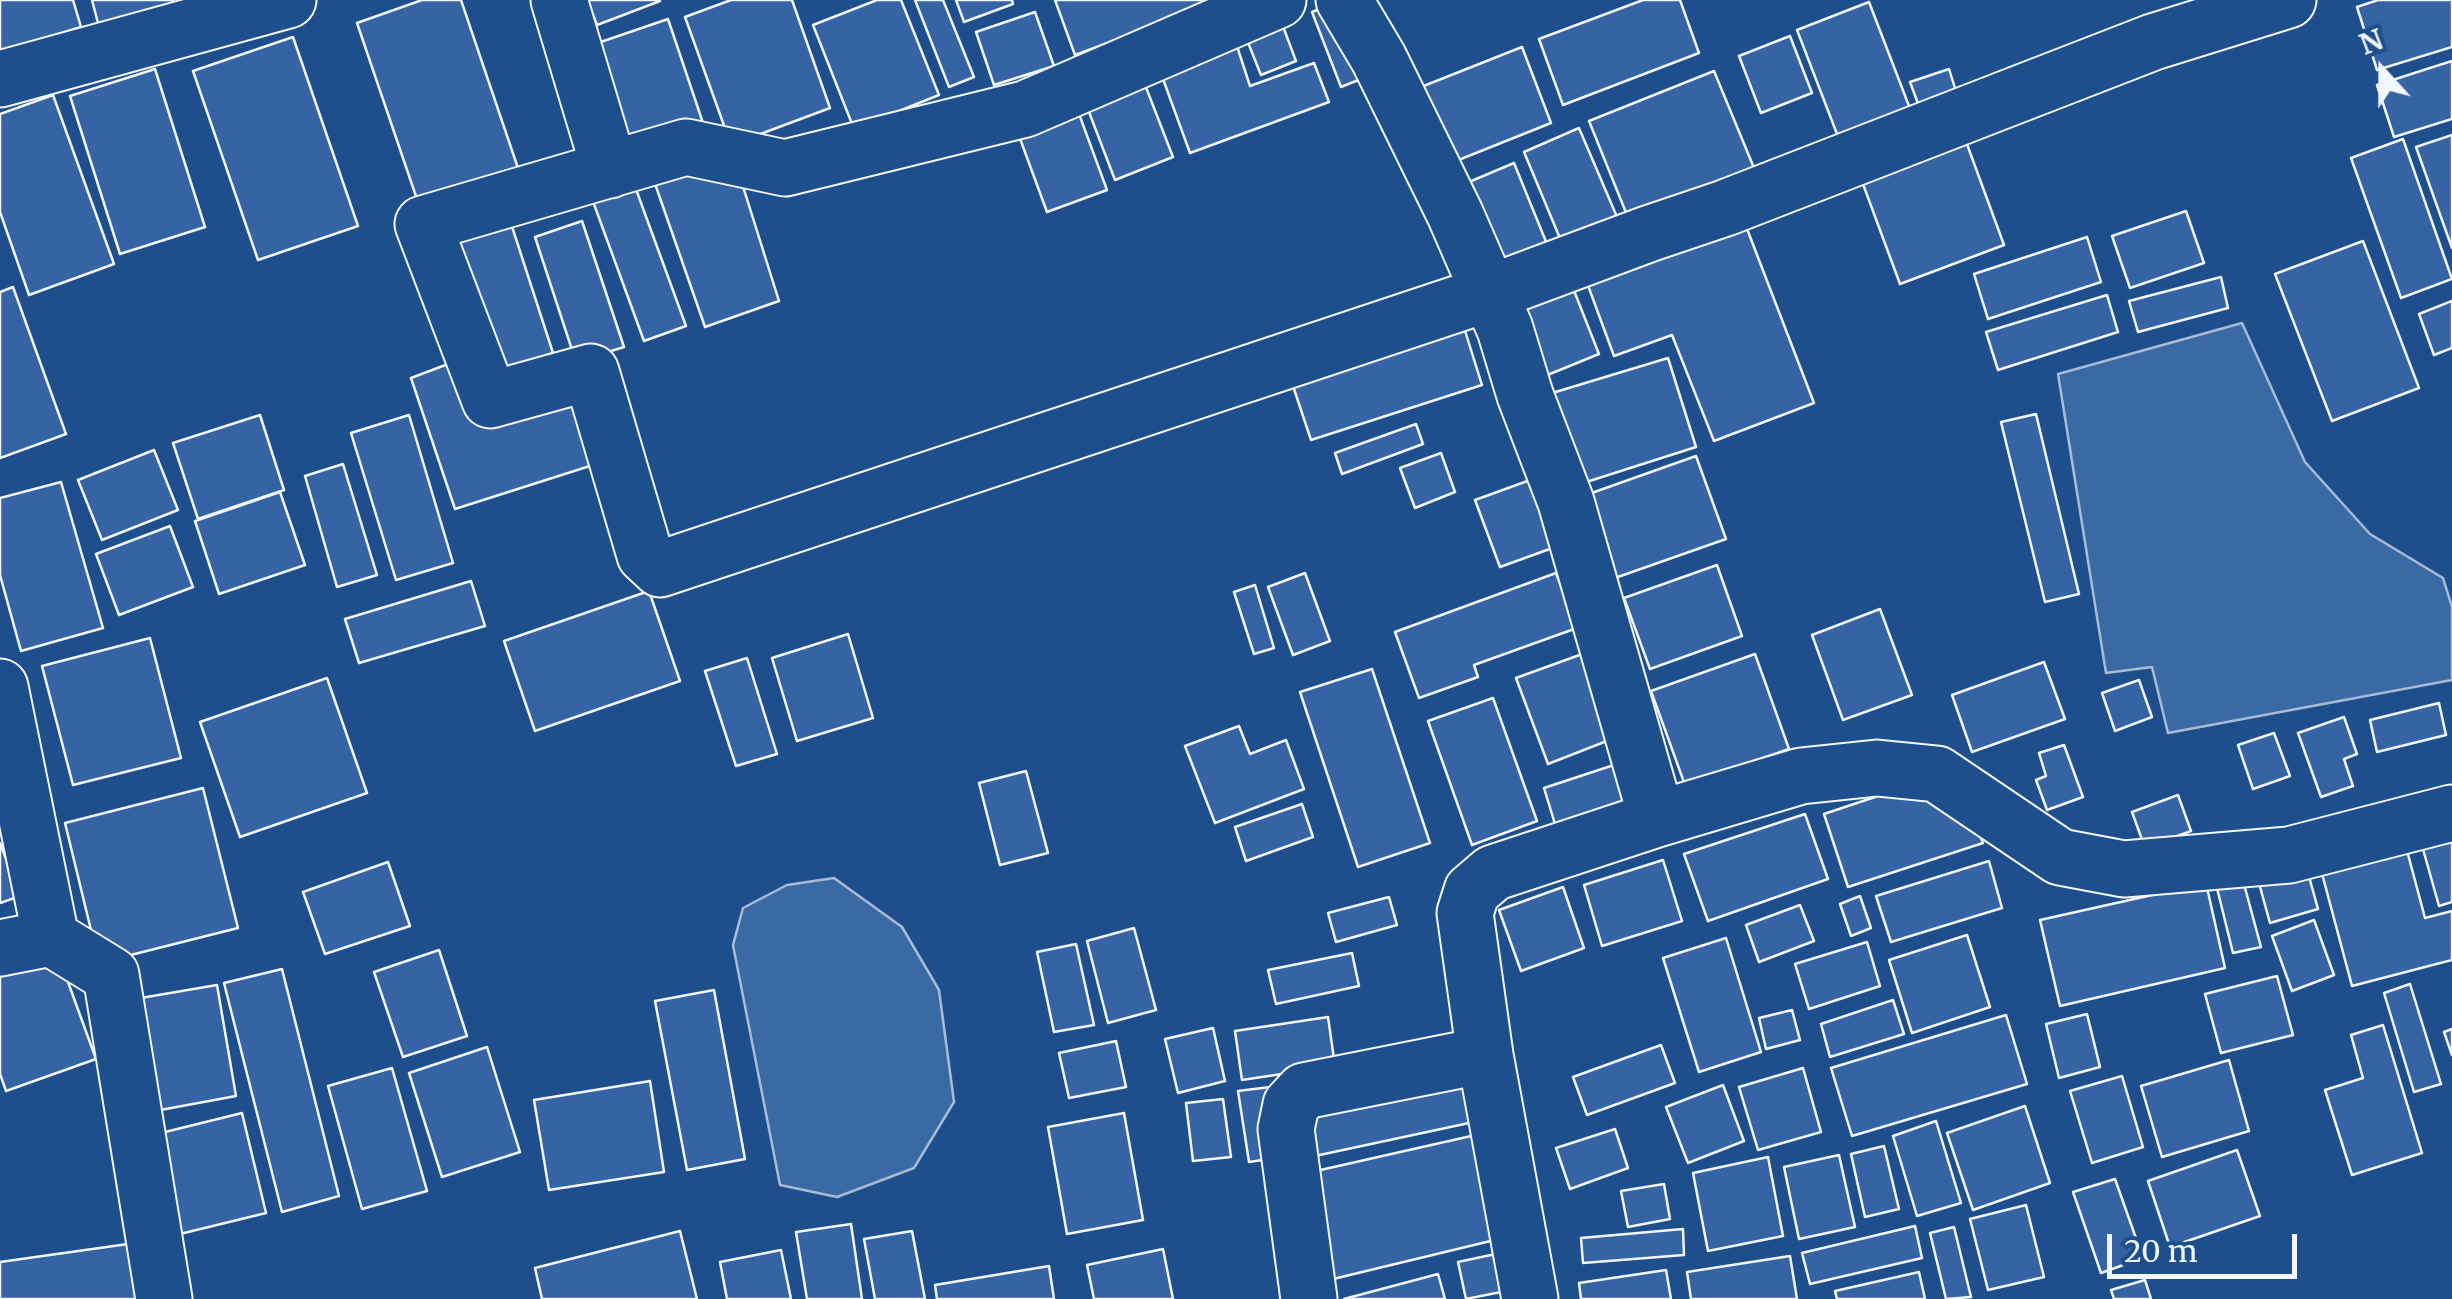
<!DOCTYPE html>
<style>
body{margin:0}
#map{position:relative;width:2452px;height:1299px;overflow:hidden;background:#1f4e8c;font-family:Merriweather,serif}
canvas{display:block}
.north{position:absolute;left:2332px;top:20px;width:100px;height:100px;-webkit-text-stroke:8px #1f4e8c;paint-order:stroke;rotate:339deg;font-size:28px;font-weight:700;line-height:40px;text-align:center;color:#f2f6ff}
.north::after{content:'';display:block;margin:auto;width:35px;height:45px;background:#f2f6ff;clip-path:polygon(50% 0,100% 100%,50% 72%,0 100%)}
.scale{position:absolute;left:2107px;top:1234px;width:190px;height:45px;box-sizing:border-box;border:5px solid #f2f6ff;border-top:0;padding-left:12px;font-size:30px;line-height:35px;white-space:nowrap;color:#f2f6ff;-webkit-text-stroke:8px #1f4e8c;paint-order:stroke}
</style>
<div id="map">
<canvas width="2452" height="1299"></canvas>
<div class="north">N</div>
<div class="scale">20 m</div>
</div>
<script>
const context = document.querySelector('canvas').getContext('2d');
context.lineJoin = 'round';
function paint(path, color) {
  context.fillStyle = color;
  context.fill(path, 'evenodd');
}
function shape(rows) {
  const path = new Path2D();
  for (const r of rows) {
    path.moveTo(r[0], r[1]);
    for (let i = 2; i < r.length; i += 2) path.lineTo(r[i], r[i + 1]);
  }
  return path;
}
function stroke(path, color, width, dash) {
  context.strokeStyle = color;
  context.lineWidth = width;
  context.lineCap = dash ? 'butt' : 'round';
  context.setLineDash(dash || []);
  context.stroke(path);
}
const water = shape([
 [2242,323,2305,462,2370,534,2443,578,2452,607,2452,680,2168,733,2152,667,2106,673,2058,374,2242,323],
 [834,878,902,927,939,990,954,1102,914,1168,837,1197,780,1185,733,945,743,908,787,885,834,878]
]);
const building = shape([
 [0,0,73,0,81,27,0,52,0,0],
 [92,0,173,0,175,6,99,27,92,0],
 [422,0,461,0,521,177,421,211,357,23,422,0],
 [587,0,659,0,660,1,597,25,587,0],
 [731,0,792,0,830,108,731,145,685,17,731,0],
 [877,0,901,0,939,95,854,129,813,25,877,0],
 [915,0,943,0,974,77,949,87,915,0],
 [956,0,1012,0,1013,4,964,22,956,0],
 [1055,0,1225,0,1075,55,1055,0],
 [1643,0,1680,0,1699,53,1563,105,1539,39,1643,0],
 [2378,0,2452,0,2452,47,2377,70,2357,7,2378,0],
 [1337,2,1366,77,1341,87,1312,12,1337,2],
 [1869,2,1914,119,1842,147,1797,30,1869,2],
 [1035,12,1054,66,994,85,976,32,1035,12],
 [668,19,704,126,628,151,592,45,668,19],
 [1281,21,1296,61,1261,75,1245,35,1281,21],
 [1790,36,1812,93,1761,113,1739,56,1790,36],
 [293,37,358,226,258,260,193,71,293,37],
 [1235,40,1250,86,1314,63,1329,102,1190,153,1159,68,1235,40],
 [1522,47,1551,123,1446,165,1416,89,1522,47],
 [2452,61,2452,119,2394,137,2377,85,2452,61],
 [155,69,205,227,120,254,70,96,155,69],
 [1949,69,1960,104,1923,117,1910,82,1949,69],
 [1714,71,1754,168,1629,220,1589,121,1714,71],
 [1142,77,1173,157,1115,180,1084,99,1142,77],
 [53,95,114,264,29,295,0,212,0,114,53,95],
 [1075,103,1107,190,1047,212,1015,125,1075,103],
 [1579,128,1620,224,1564,248,1524,152,1579,128],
 [2452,135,2452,248,2416,147,2452,135],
 [1964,136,2004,245,1900,284,1860,176,1964,136],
 [2403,139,2452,279,2401,298,2351,158,2403,139],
 [1514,163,1549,249,1504,268,1469,182,1514,163],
 [695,164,741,180,779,301,705,327,653,178,695,164],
 [633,181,686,326,644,341,591,196,633,181],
 [506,208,553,353,493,372,446,227,506,208],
 [2186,211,2204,263,2130,288,2112,236,2186,211],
 [582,221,624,347,576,362,535,237,582,221],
 [1744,221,1814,403,1714,441,1672,335,1614,356,1586,280,1744,221],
 [2087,237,2101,282,1988,319,1974,274,2087,237],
 [2363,241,2419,388,2332,421,2275,274,2363,241],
 [2221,277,2228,308,2138,332,2129,301,2221,277],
 [1569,278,1599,354,1545,376,1513,300,1569,278],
 [13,287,66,434,0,458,0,292,13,287],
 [2107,295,2118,332,1998,370,1986,332,2107,295],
 [2452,301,2452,348,2434,355,2419,314,2452,301],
 [1461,318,1482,385,1311,440,1289,374,1461,318],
 [464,358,569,389,593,465,455,509,411,378,464,358],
 [1668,358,1696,447,1577,485,1549,394,1668,358],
 [2036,414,2079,594,2045,602,2001,422,2036,414],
 [260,415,284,490,198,519,173,443,260,415],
 [409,415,453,563,396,580,351,433,409,415],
 [1416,424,1423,444,1342,474,1335,453,1416,424],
 [154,450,178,510,102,540,78,480,154,450],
 [1441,453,1455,492,1415,508,1400,468,1441,453],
 [1696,456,1726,539,1615,578,1586,495,1696,456],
 [343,464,377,575,337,587,305,476,343,464],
 [1533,479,1558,546,1500,567,1475,500,1533,479],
 [61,482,103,628,21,651,0,575,0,498,61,482],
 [280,492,305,565,219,594,195,521,280,492],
 [170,526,193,587,119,615,96,554,170,526],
 [1717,565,1742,636,1650,669,1624,598,1717,565],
 [1305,573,1330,641,1293,655,1268,587,1305,573],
 [1556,573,1577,628,1474,665,1478,677,1419,698,1395,632,1556,573],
 [471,581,485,626,359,663,345,619,471,581],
 [1255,585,1274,648,1254,654,1234,592,1255,585],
 [649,591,680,681,535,731,504,641,649,591],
 [1880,609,1912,695,1843,720,1812,635,1880,609],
 [848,634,873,718,797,741,772,658,848,634],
 [150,638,181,758,73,785,42,666,150,638],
 [1585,653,1617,737,1548,764,1516,678,1585,653],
 [1755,654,1789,749,1685,785,1651,691,1755,654],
 [747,658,777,754,736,766,705,671,747,658],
 [2044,662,2065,719,1972,752,1952,695,2044,662],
 [1372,669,1430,843,1358,867,1300,692,1372,669],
 [327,678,367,793,240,837,200,722,327,678],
 [2139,680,2152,717,2115,731,2102,693,2139,680],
 [1493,698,1537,821,1472,845,1428,721,1493,698],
 [2439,703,2446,735,2377,752,2370,720,2439,703],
 [2344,717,2357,754,2344,759,2353,786,2321,797,2298,733,2344,717],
 [1239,726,1250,754,1286,740,1304,789,1215,823,1185,746,1239,726],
 [2274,733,2290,776,2253,789,2238,745,2274,733],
 [2064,745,2083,797,2047,810,2036,780,2046,776,2039,753,2064,745],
 [1626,761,1637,796,1555,824,1544,788,1626,761],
 [1026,771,1048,853,1000,865,979,783,1026,771],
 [1914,784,1969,809,1983,843,1848,887,1824,814,1914,784],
 [203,788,238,928,99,963,65,823,203,788],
 [2178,795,2191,831,2145,848,2132,812,2178,795],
 [1302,804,1313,837,1246,861,1235,827,1302,804],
 [1805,814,1828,879,1708,921,1684,854,1805,814],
 [2452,833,2452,902,2439,906,2421,842,2452,833],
 [0,843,20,896,0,903,0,843],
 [2405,843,2425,918,2452,911,2452,960,2352,986,2320,866,2405,843],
 [1663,860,1682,921,1602,946,1584,885,1663,860],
 [1989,861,2002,908,1891,942,1876,896,1989,861],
 [388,862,410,926,325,954,303,892,388,862],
 [2305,862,2318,909,2270,923,2257,876,2305,862],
 [2241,873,2261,947,2233,953,2215,880,2241,873],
 [2206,883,2225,968,2060,1006,2040,920,2206,883],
 [1563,887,1584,948,1521,971,1499,910,1563,887],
 [1860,896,1871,928,1851,936,1840,904,1860,896],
 [1389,897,1397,925,1336,942,1328,913,1389,897],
 [1800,905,1814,941,1759,962,1746,925,1800,905],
 [2314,920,2334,975,2292,991,2272,936,2314,920],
 [1134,928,1156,1010,1108,1023,1087,941,1134,928],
 [1967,935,1990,1007,1912,1033,1889,960,1967,935],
 [1726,938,1761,1052,1699,1072,1663,958,1726,938],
 [1867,942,1880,986,1809,1009,1795,964,1867,942],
 [1076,944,1094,1025,1054,1032,1037,952,1076,944],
 [56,949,96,1059,6,1091,0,1074,0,970,56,949],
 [439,950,467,1036,403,1057,374,972,439,950],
 [1352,953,1359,986,1276,1004,1268,970,1352,953],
 [282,969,339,1196,282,1212,224,983,282,969],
 [2277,976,2293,1035,2221,1053,2205,994,2277,976],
 [2410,984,2441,1084,2414,1092,2384,993,2410,984],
 [217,985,236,1096,155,1111,135,999,217,985],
 [714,990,745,1159,687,1170,655,1001,714,990],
 [1893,1000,1904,1034,1830,1057,1821,1024,1893,1000],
 [1792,1010,1800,1040,1766,1049,1759,1018,1792,1010],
 [2087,1014,2100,1067,2059,1078,2046,1024,2087,1014],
 [2006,1015,2027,1084,1852,1136,1831,1068,2006,1015],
 [1328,1017,1335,1066,1242,1080,1235,1031,1328,1017],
 [2383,1025,2422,1153,2352,1175,2325,1090,2363,1078,2351,1035,2383,1025],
 [1213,1028,1225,1081,1178,1093,1165,1039,1213,1028],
 [2452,1029,2452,1055,2444,1032,2452,1029],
 [1116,1041,1126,1087,1069,1098,1059,1053,1116,1041],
 [1661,1045,1675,1083,1587,1115,1573,1077,1661,1045],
 [487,1047,520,1152,442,1177,409,1073,487,1047],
 [2229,1060,2249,1131,2162,1157,2141,1086,2229,1060],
 [392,1068,427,1191,362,1209,328,1086,392,1068],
 [1803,1068,1821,1132,1758,1150,1739,1087,1803,1068],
 [1473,1075,1483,1120,1315,1156,1305,1111,1473,1075],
 [2122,1076,2143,1147,2092,1163,2070,1091,2122,1076],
 [650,1081,664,1172,549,1190,534,1100,650,1081],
 [1723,1085,1744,1141,1688,1163,1666,1107,1723,1085],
 [1270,1087,1282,1157,1249,1162,1238,1091,1270,1087],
 [1223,1099,1231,1157,1193,1161,1186,1103,1223,1099],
 [2025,1106,2050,1183,1973,1210,1947,1133,2025,1106],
 [242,1113,266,1213,180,1234,157,1134,242,1113],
 [1124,1113,1143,1220,1067,1234,1048,1127,1124,1113],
 [1936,1121,1961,1203,1917,1216,1893,1136,1936,1121],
 [1615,1129,1628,1168,1570,1189,1556,1148,1615,1129],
 [1480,1134,1503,1238,1329,1280,1316,1171,1480,1134],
 [1884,1146,1899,1209,1865,1217,1851,1154,1884,1146],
 [2237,1150,2260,1216,2170,1247,2148,1181,2237,1150],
 [1839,1155,1855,1227,1799,1239,1784,1167,1839,1155],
 [1768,1157,1783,1236,1708,1251,1693,1173,1768,1157],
 [2115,1179,2143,1258,2101,1273,2073,1192,2115,1179],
 [1664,1184,1670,1219,1628,1227,1621,1191,1664,1184],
 [2026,1205,2044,1277,1988,1290,1970,1219,2026,1205],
 [851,1224,862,1299,807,1299,796,1232,851,1224],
 [1915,1226,1922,1258,1810,1284,1802,1253,1915,1226],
 [1954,1227,1971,1297,1946,1299,1930,1233,1954,1227],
 [1683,1229,1684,1255,1583,1263,1581,1238,1683,1229],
 [680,1231,697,1299,542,1299,535,1268,680,1231],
 [912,1231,925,1299,875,1299,864,1239,912,1231],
 [142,1242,150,1299,0,1299,0,1262,142,1242],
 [1163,1249,1173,1299,1094,1299,1087,1265,1163,1249],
 [1519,1249,1526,1287,1466,1299,1458,1262,1519,1249],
 [781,1250,791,1299,727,1299,720,1262,781,1250],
 [1790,1256,1797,1299,1691,1299,1687,1272,1790,1256],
 [1049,1266,1054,1299,937,1299,935,1285,1049,1266],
 [1666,1270,1671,1299,1581,1299,1579,1283,1666,1270],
 [1919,1272,1925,1299,1837,1299,1835,1291,1919,1272],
 [1438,1274,1445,1299,1344,1299,1438,1274],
 [2145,1280,2151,1299,2114,1299,2111,1290,2145,1280]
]);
const minor = shape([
 [559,0,610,170],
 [1278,0,1025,109,785,168,686,147,423,224,490,400,591,372,645,555,660,569,1487,294,1648,234,1725,208,2153,42,2288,0],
 [1344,0,1379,59,1455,214,1505,329,1525,395,1566,502,1657,819,1801,776,1877,768,1937,774,2060,857,2124,869,2289,855,2452,813],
 [0,79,288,0],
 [0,687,51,938,111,975,164,1299],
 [0,948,51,938],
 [1309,1299,1286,1129,1291,1105,1304,1091,1485,1055],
 [1530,1299,1485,1055,1465,913,1472,891,1493,873,1657,819]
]);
paint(water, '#3b69a3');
stroke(water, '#a8bbd7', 2.5);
paint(building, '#3563a3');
stroke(building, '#f2f6ff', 2.5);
stroke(minor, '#f2f6ff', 59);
stroke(minor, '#1f4e8c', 55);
</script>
